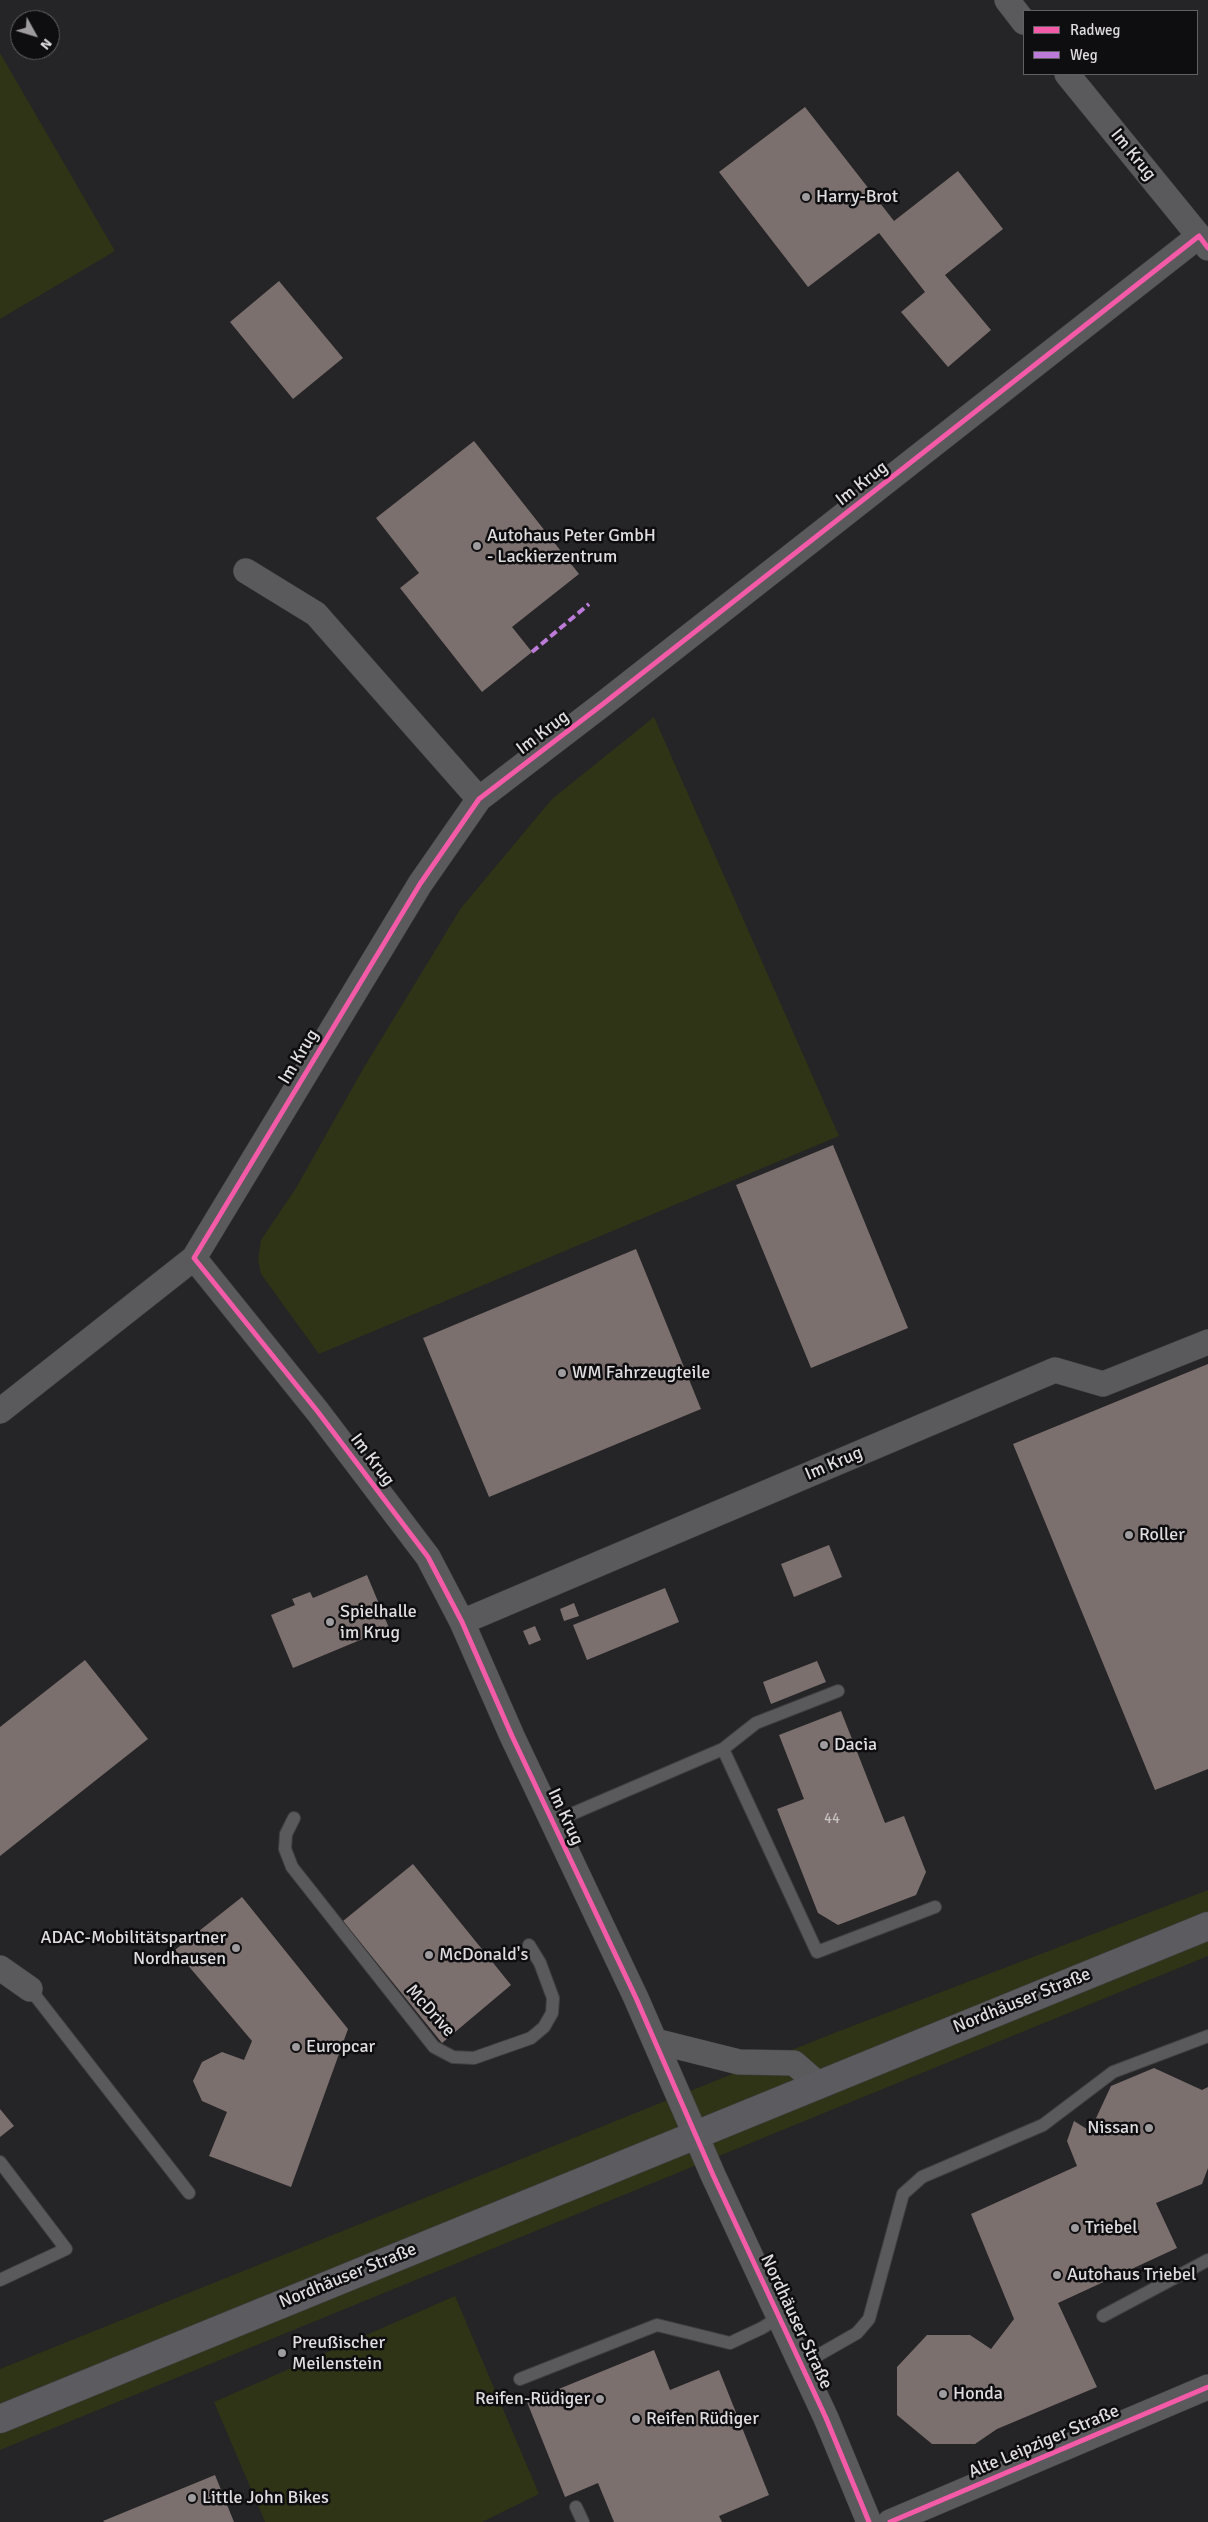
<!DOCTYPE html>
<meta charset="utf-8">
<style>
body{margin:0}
#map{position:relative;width:1208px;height:2522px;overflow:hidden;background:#252426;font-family:Signika,sans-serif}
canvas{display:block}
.legend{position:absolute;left:1023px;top:10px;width:175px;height:65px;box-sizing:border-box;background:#0e0d0f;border:1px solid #626062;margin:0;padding:6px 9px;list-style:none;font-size:15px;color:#dfdddf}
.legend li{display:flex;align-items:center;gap:10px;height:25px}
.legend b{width:25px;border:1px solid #626062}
.north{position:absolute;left:10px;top:10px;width:50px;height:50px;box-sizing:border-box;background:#0e0d0f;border:1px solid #626062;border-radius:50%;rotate:129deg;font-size:14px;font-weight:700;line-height:20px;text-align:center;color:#dfdddf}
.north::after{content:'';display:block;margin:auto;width:18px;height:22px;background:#9e9c9e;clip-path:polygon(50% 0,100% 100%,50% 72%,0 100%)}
</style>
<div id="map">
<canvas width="1208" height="2522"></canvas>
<ul class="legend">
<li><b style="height:6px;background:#f35aa7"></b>Radweg</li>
<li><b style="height:6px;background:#bd7bd9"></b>Weg</li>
</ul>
<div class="north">N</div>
</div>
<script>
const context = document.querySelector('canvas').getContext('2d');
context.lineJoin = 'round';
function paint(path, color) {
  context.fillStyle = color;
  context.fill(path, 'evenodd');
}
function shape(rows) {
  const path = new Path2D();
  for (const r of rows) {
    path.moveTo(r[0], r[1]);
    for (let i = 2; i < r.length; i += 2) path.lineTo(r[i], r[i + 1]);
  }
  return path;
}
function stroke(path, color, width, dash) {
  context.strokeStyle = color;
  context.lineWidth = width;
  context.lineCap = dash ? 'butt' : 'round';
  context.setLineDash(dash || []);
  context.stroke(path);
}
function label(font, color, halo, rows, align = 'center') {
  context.font = font + ' Signika,sans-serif';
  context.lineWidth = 5;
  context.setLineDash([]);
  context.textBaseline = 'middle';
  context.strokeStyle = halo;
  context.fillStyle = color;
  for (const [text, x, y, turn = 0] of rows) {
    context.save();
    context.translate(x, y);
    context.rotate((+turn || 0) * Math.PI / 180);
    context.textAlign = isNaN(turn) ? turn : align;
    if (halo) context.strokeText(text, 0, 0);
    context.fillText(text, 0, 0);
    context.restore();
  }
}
const green = shape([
 [0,53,115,251,0,319],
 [654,717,839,1136,319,1354,261,1274,258,1259,261,1240,296,1188,363,1069,461,908,552,799],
 [1208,1890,1208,1956,0,2450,0,2369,829,2035],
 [455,2296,539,2494,482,2522,265,2522,214,2402]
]);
const building = shape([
 [805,107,894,221,958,171,1003,229,945,275,991,330,948,367,901,312,925,292,879,233,808,287,719,172],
 [279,281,343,358,293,399,230,322],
 [474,441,579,574,512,627,532,652,482,692,400,588,419,573,376,518],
 [833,1145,908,1328,811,1368,736,1185],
 [636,1249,701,1409,489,1497,423,1338],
 [1208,1364,1208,1769,1155,1790,1013,1444],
 [829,1545,842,1577,794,1597,781,1564],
 [367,1575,389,1628,293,1668,271,1615,295,1605,292,1599,310,1592,313,1598],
 [665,1588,679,1622,587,1660,573,1625],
 [574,1603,579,1616,564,1621,560,1609],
 [535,1626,541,1640,529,1645,523,1631],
 [85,1660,148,1739,0,1856,0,1727],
 [817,1661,826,1682,771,1704,763,1682],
 [841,1711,885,1823,904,1816,926,1872,916,1895,838,1925,818,1913,777,1809,804,1799,779,1735],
 [413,1864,511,1985,442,2043,343,1921],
 [242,1897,348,2029,291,2187,209,2156,227,2112,202,2101,193,2081,202,2062,222,2052,244,2060,252,2041,175,1950],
 [1154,2068,1202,2090,1208,2087,1208,2168,1202,2184,1156,2203,1177,2248,1058,2303,1097,2387,997,2429,975,2444,932,2444,897,2415,897,2367,927,2335,970,2335,991,2349,1014,2319,971,2214,1077,2166,1067,2141,1074,2121,1090,2131,1111,2086],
 [0,2109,14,2126,0,2137],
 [654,2350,670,2390,719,2370,769,2495,719,2516,722,2522,614,2522,598,2483,565,2497,527,2402],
 [215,2475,234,2522,104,2522,103,2521]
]);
const lane = shape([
 [723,1749,817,1952,935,1907],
 [294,1818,286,1834,285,1849,292,1867,434,2047,453,2057,474,2058,531,2038,544,2027,552,2013,553,1998,540,1963,529,1945],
 [553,1822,723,1749,756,1723,838,1691],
 [30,1989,189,2193],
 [0,2162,66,2249,0,2280],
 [1103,2316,1208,2260],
 [801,2365,857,2333,869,2319,903,2194,922,2177,1043,2125,1113,2072,1208,2036],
 [520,2379,657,2325,730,2343,762,2328,778,2318],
 [576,2507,583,2522]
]);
const street = shape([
 [1007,0,1024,22],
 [1067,74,1199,236],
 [246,571,316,614,479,799],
 [0,1411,194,1258],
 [462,1622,1055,1370,1103,1384,1208,1342],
 [0,1968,30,1989],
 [655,2041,739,2062,794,2063,818,2084],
 [869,2522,826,2418,713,2175,636,1998,512,1736,462,1622,428,1557,318,1412,194,1258,420,884,479,799,603,704,1199,236,1208,248],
 [890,2522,1208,2387]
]);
const secondary = shape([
 [0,2419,1208,1926]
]);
const quiet = shape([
 [532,652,589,604]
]);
const cycleway = shape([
 [869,2522,826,2418,713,2175,636,1998,512,1736,462,1622,428,1557,318,1412,194,1258,420,884,479,799,603,704,1199,236,1208,248],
 [890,2522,1208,2387]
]);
const markers = [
 [806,197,5,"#9e9c9e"],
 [477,546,5,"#9e9c9e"],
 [562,1373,5,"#9e9c9e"],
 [1129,1535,5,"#9e9c9e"],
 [330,1622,5,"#9e9c9e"],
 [824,1745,5,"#9e9c9e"],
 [236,1948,5,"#9e9c9e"],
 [429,1955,5,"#9e9c9e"],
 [296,2047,5,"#9e9c9e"],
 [1149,2128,5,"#9e9c9e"],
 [1075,2228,5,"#9e9c9e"],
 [1057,2275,5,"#9e9c9e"],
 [282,2353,5,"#9e9c9e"],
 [943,2394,5,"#9e9c9e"],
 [600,2399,5,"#9e9c9e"],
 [636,2419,5,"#9e9c9e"],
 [192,2498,5,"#9e9c9e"]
];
const numberNames = [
 ["44",832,1819]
];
const streetNames = [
 ["Im Krug",1133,155,51],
 ["Im Krug",862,484,-38],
 ["Im Krug",543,733,-37],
 ["Im Krug",299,1057,-59],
 ["Im Krug",372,1460,53],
 ["Im Krug",834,1464,-23],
 ["Im Krug",565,1817,65],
 ["Nordhäuser Straße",1022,2001,-22],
 ["McDrive",430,2011,48],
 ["Nordhäuser Straße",348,2276,-22],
 ["Nordhäuser Straße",796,2322,65],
 ["Alte Leipziger Straße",1044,2442,-23]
];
const poiNames = [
 ["Harry-Brot",816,197],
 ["Autohaus Peter GmbH",487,536],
 ["- Lackierzentrum",487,557],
 ["WM Fahrzeugteile",572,1373],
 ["Roller",1139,1535],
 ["Spielhalle",340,1612],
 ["im Krug",340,1633],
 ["Dacia",834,1745],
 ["ADAC-Mobilitätspartner",226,1938,"right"],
 ["Nordhausen",226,1959,"right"],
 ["McDonald's",439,1955],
 ["Europcar",306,2047],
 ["Nissan",1139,2128,"right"],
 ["Triebel",1085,2228],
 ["Autohaus Triebel",1067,2275],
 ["Preußischer",292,2343],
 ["Meilenstein",292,2364],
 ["Honda",953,2394],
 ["Reifen-Rüdiger",590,2399,"right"],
 ["Reifen Rüdiger",646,2419],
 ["Little John Bikes",202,2498]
];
paint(green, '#2f3417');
paint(building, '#7c706f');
stroke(lane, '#403f41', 14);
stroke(street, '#403f41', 26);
stroke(secondary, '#403f41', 29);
stroke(lane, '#5a595b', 12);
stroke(street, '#5a595b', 25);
stroke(secondary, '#5c5b60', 28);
stroke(quiet, '#bd7bd9', 4, [8, 4]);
stroke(cycleway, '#f35aa7', 5);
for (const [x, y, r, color] of markers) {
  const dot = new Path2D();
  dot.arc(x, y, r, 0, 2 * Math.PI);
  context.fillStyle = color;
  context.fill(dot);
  stroke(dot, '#0e0d0f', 2);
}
label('15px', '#c6c2c3', null, numberNames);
label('18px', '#dfdddf', '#0e0d0f', streetNames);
label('18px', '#dfdddf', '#0e0d0f', poiNames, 'left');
</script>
